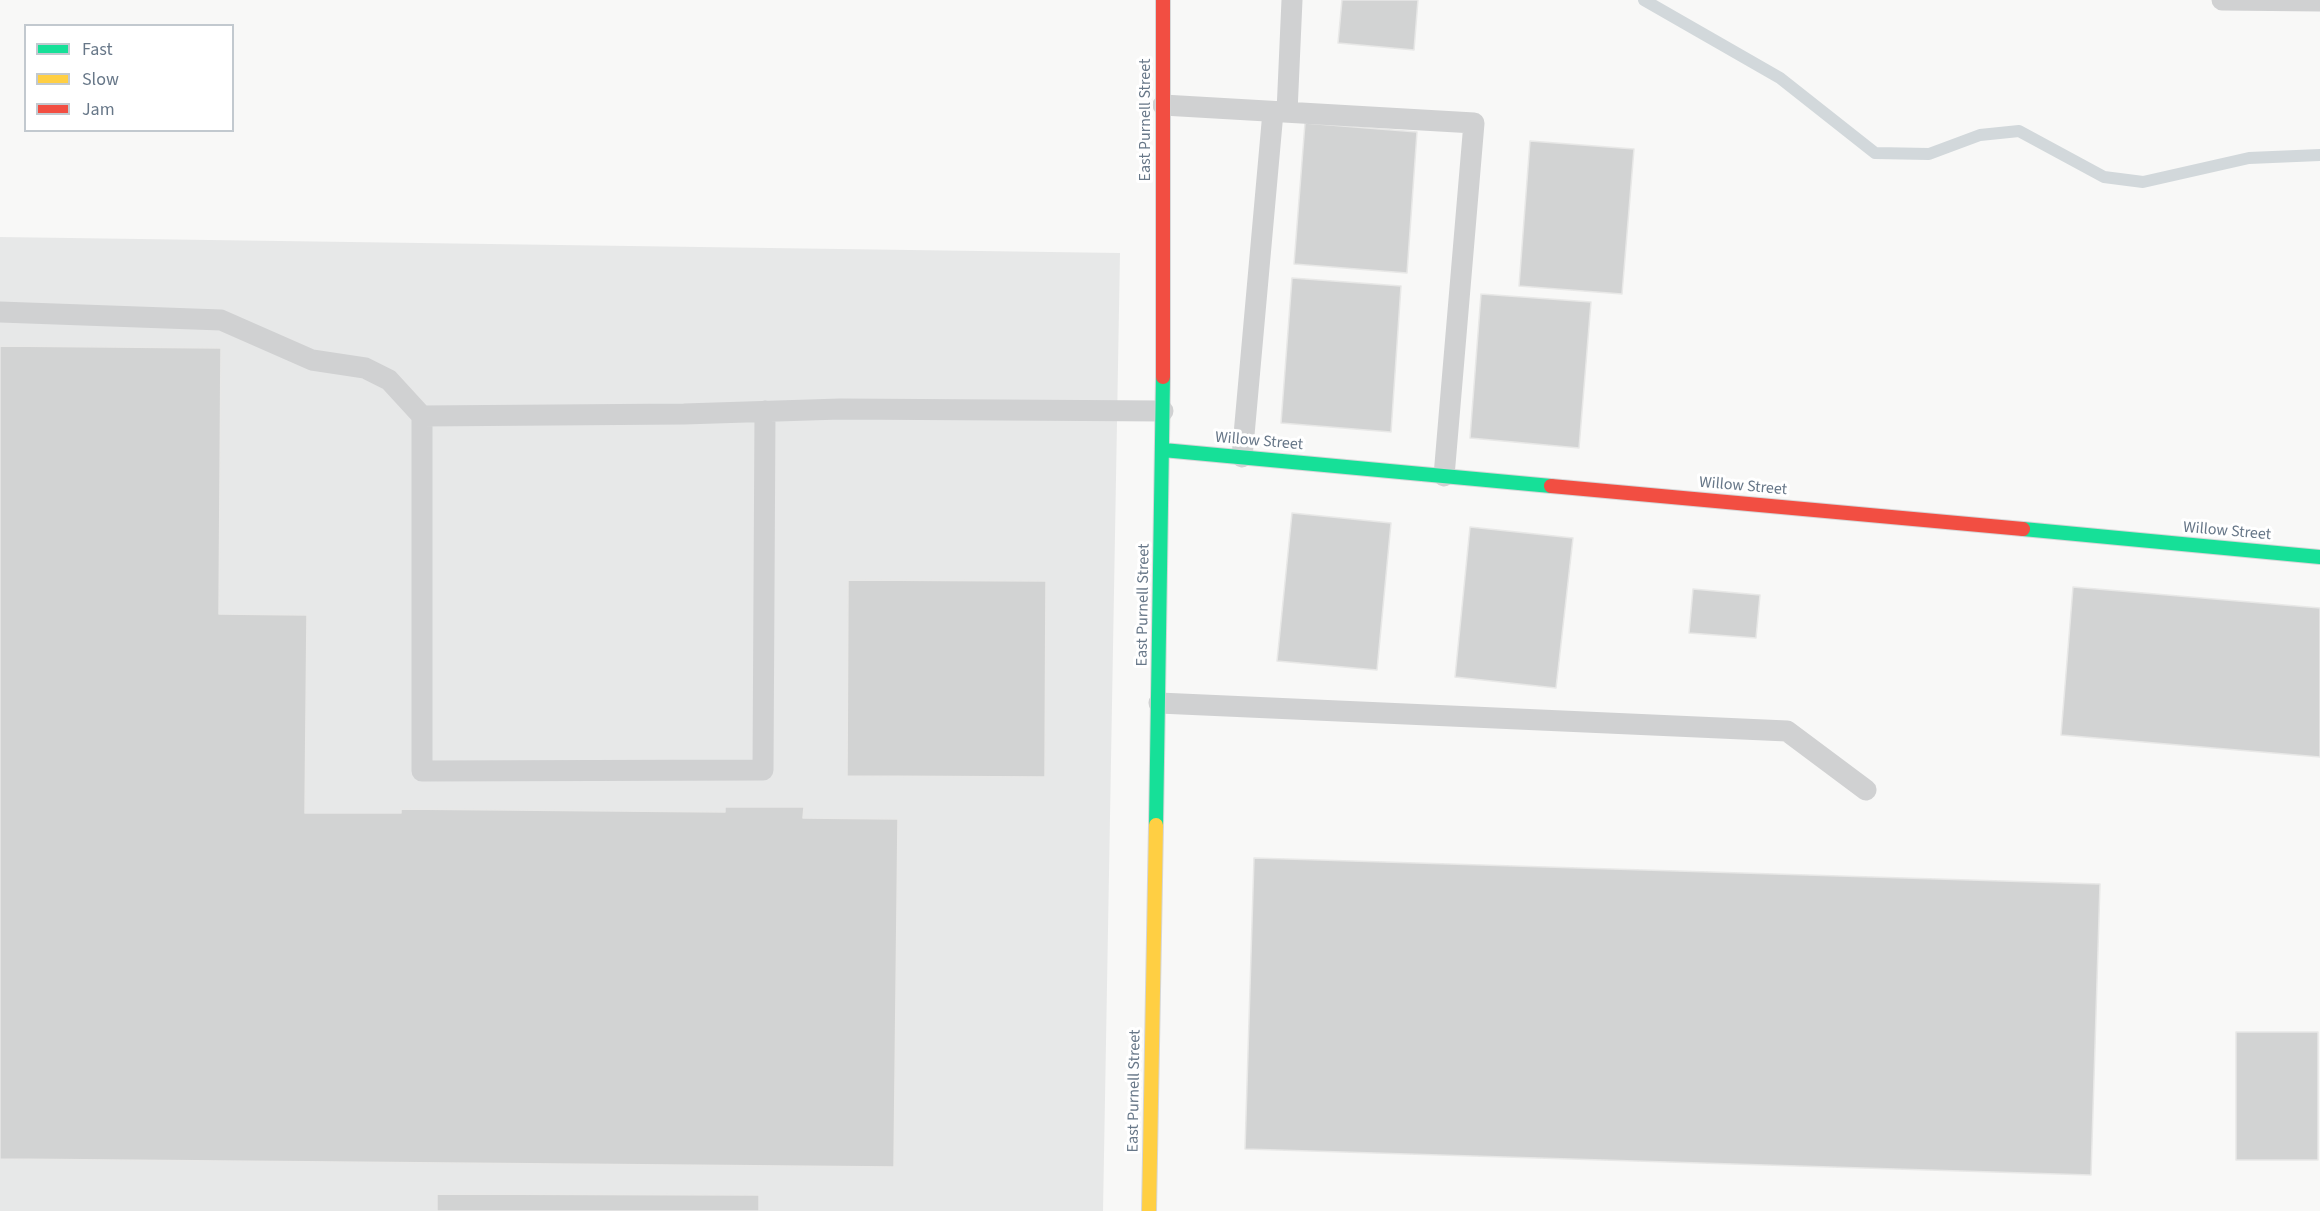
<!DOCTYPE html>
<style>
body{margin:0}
#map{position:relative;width:2320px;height:1211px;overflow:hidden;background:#f8f8f7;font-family:"Source Sans 3",sans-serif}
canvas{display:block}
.legend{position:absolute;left:24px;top:24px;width:210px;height:108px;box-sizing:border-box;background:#fff;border:2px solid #c2c9cf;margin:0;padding:8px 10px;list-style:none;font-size:18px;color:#677788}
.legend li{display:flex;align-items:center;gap:12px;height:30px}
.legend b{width:30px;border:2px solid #c2c9cf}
</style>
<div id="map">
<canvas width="2320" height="1211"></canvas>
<ul class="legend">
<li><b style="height:8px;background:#16e098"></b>Fast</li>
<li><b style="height:8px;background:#ffcf43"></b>Slow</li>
<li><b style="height:8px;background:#f24e42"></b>Jam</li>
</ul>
</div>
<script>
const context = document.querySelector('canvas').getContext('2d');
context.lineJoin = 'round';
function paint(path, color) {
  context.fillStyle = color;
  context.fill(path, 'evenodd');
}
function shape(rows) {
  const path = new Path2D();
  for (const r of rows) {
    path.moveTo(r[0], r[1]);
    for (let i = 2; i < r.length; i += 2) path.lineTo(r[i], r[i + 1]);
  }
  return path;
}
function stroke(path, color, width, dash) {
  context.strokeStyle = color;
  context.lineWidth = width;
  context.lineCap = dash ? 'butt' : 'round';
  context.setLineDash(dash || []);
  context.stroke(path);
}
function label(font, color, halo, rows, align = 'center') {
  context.font = font + ' "Source Sans 3",sans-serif';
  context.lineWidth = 6;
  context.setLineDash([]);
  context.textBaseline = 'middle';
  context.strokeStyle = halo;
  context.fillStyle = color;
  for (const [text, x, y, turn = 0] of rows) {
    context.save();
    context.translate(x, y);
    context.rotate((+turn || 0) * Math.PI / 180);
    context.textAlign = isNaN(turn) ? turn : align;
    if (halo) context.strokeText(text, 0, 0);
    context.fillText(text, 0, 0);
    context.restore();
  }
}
const built = shape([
 [0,237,1120,253,1103,1211,0,1211]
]);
const stream = shape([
 [1644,0,1780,78,1875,153,1929,154,1980,135,2019,131,2104,177,2143,182,2249,158,2320,155]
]);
const building = shape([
 [1342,0,1418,0,1414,50,1338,43,1342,0],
 [1305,123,1417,132,1407,273,1294,264,1305,123],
 [1530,141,1634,149,1622,294,1519,286,1530,141],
 [1292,278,1401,286,1391,432,1281,423,1292,278],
 [1481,294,1591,302,1579,448,1470,438,1481,294],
 [0,346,221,348,219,614,307,615,305,813,401,813,401,809,725,812,725,807,804,807,803,818,898,819,894,1167,0,1159,0,346],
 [1292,513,1391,523,1377,670,1277,661,1292,513],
 [1470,527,1573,538,1556,688,1455,677,1470,527],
 [848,580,1046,581,1045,777,847,776,848,580],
 [2073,587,2320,608,2320,757,2061,735,2073,587],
 [1693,589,1760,595,1756,638,1689,633,1693,589],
 [1254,858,2100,884,2091,1175,1245,1149,1254,858],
 [2236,1032,2318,1032,2318,1160,2236,1160,2236,1032],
 [437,1194,759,1195,759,1211,437,1211,437,1194]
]);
const lane = shape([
 [2222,0,2320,1],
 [1163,105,1474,123,1444,476],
 [1287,112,1292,0],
 [0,312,221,320,312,360,365,368,389,380,422,416,422,771,763,770,765,411],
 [422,416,684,414,840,409,1163,411],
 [1242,457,1273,112],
 [1159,703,1787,731,1866,790]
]);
const fast = shape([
 [1163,450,1551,486],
 [2023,529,2320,557],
 [1156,825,1163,377]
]);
const slow = shape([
 [1149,1211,1156,825]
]);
const jam = shape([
 [1163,0,1163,377],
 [1551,486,2023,529]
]);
const streetNames = [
 ["East Purnell Street",1146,120,-90],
 ["Willow Street",1259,442,5],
 ["Willow Street",1743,487,5],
 ["Willow Street",2227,532,5],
 ["East Purnell Street",1144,605,-89],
 ["East Purnell Street",1135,1091,-89]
];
paint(built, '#e7e8e8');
stroke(stream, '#d2d8db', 12);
paint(building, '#d2d3d3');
stroke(building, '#e8e8e7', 1.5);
stroke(fast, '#d5d6d7', 16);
stroke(slow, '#d5d6d7', 16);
stroke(jam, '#d5d6d7', 16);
stroke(lane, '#d0d1d2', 21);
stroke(fast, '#16e098', 14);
stroke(slow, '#ffcf43', 14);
stroke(jam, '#f24e42', 14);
label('16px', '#677788', '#fff', streetNames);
</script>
